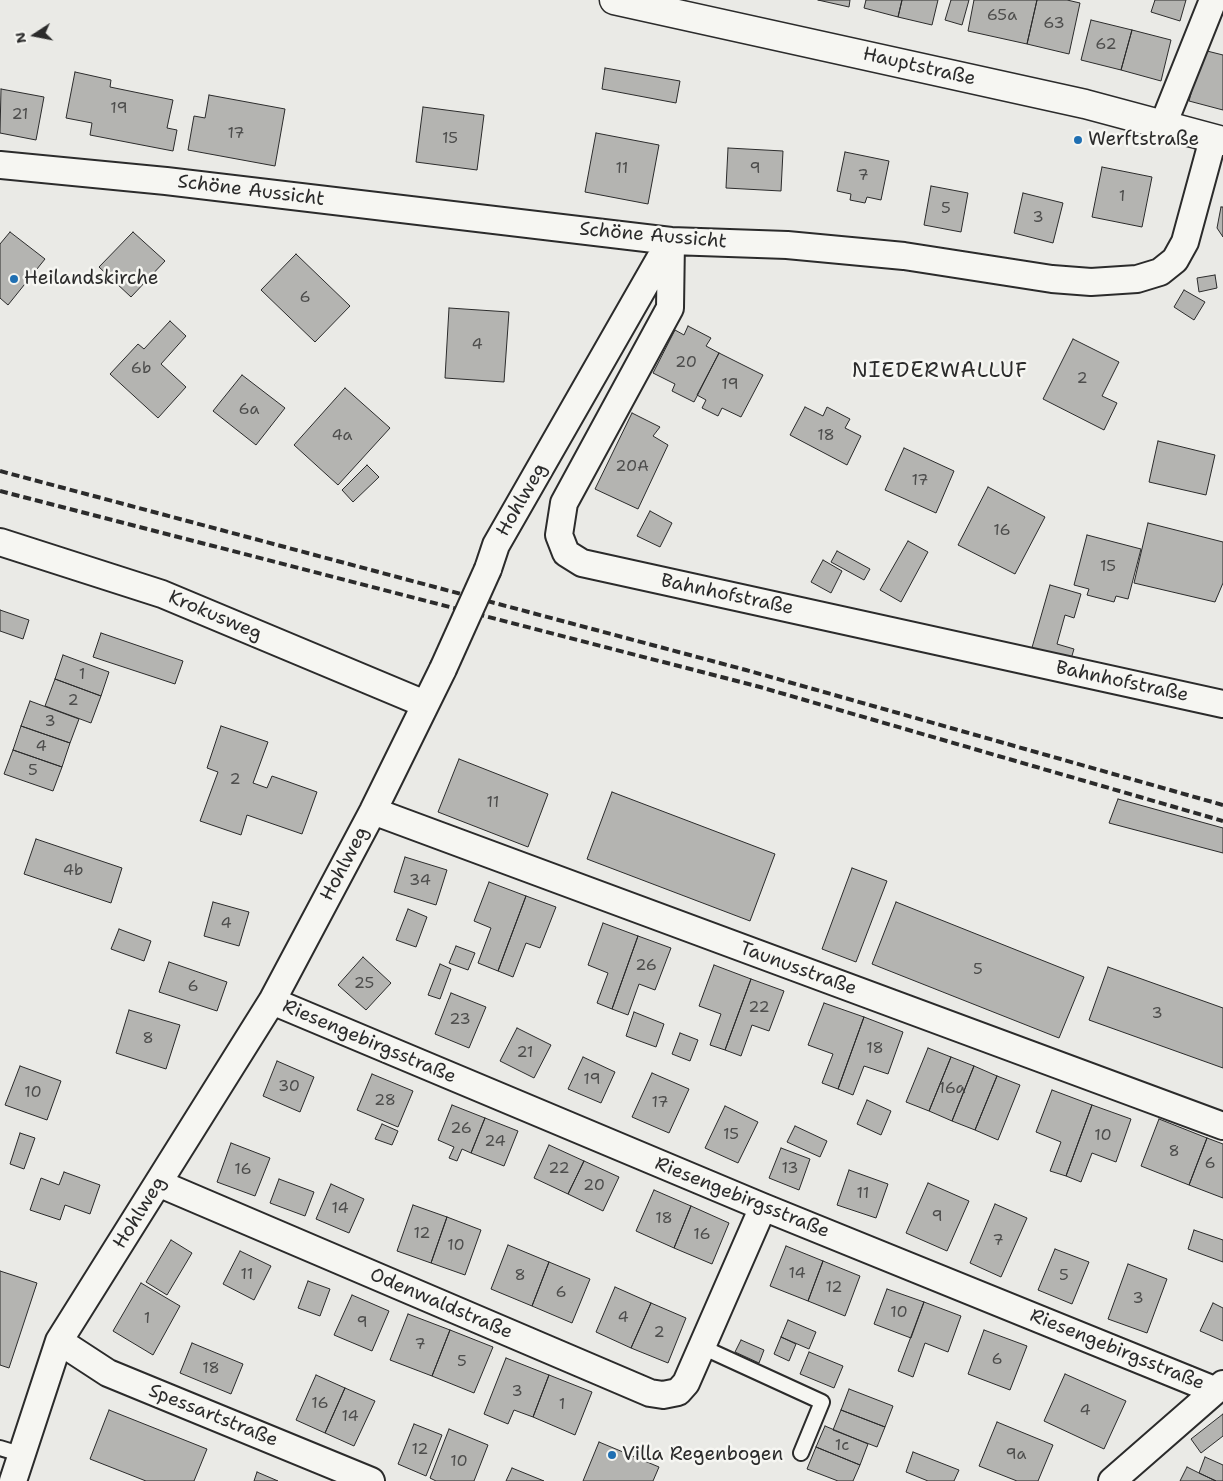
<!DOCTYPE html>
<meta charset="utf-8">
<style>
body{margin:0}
#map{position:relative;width:1223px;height:1481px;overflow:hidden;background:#eaeae6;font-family:"Shantell Sans",sans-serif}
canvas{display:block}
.north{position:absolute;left:10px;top:10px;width:50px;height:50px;-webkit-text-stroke:4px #f6f6f2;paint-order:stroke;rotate:259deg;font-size:14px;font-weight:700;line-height:20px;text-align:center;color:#2b2b2b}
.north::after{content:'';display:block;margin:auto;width:18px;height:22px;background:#2b2b2b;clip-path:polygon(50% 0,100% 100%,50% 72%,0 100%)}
</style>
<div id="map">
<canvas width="1223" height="1481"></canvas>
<div class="north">N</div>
</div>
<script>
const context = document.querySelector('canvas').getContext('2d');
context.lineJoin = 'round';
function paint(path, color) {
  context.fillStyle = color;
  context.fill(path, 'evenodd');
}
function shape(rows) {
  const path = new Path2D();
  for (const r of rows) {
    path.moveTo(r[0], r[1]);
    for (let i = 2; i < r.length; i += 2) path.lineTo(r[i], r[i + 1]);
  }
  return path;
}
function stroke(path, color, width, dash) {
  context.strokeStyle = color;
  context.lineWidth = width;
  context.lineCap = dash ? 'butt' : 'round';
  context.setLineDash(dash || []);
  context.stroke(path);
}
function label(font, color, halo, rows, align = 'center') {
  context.font = font + ' "Shantell Sans",sans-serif';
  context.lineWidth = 5;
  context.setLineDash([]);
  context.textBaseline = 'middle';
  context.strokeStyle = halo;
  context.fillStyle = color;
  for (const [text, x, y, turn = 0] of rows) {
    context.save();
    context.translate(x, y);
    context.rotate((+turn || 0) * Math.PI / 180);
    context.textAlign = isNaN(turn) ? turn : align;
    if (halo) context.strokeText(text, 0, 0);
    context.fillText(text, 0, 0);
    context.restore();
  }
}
const building = shape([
 [818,0,850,0,849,7,818,0],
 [866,0,902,0,898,17,864,8,866,0],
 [902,0,938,0,932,25,898,17,902,0],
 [951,0,969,0,962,25,945,20,951,0],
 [974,0,1037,0,1027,44,968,31,974,0],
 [1037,0,1067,0,1080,3,1069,54,1027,44,1037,0],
 [1155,0,1186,0,1180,21,1151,12,1155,0],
 [1091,20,1132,30,1121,70,1081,60,1091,20],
 [1132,30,1171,40,1161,81,1121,70,1132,30],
 [1203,50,1223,55,1223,110,1189,101,1203,50],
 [605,68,680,81,676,103,602,89,605,68],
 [75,72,111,80,110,87,173,100,167,128,177,130,173,151,90,135,92,123,66,118,75,72],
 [1,89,44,97,36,140,0,133,1,89],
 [209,95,285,109,275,166,188,150,194,116,205,118,209,95],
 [423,107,484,115,477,170,416,162,423,107],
 [596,133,659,145,648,204,585,192,596,133],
 [728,148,783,151,781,191,726,188,728,148],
 [845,152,889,161,881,200,867,197,865,203,850,200,851,194,837,191,845,152],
 [1102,167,1152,177,1142,227,1092,217,1102,167],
 [931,186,968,193,961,232,924,225,931,186],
 [1023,193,1063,203,1053,243,1014,233,1023,193],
 [1221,207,1223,207,1223,237,1217,228,1221,207],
 [10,232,45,259,8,305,0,298,0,244,10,232],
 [133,232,165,261,131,297,99,267,133,232],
 [296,254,350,306,315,342,261,290,296,254],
 [1215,275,1217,288,1199,292,1197,278,1215,275],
 [1184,290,1205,302,1194,320,1174,307,1184,290],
 [449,308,509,312,504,382,445,378,449,308],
 [170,321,186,336,161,364,186,387,158,418,110,374,138,344,144,349,170,321],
 [688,326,711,338,706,346,719,353,694,402,672,391,675,384,653,373,675,330,684,335,688,326],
 [1073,339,1119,362,1102,396,1117,403,1104,430,1043,399,1073,339],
 [719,353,763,375,741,417,722,408,718,416,702,408,706,400,697,395,719,353],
 [242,375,285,408,256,445,213,411,242,375],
 [345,388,390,428,338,485,294,445,345,388],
 [805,407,823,416,827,407,850,419,845,428,861,436,847,465,790,435,805,407],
 [632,413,660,427,653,436,668,445,638,509,595,489,632,413],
 [1158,441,1215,455,1206,495,1149,482,1158,441],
 [904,448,954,471,936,513,885,490,904,448],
 [367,465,379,477,353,502,342,490,367,465],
 [988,487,1045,517,1015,574,958,545,988,487],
 [650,511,672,523,660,547,637,536,650,511],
 [1148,523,1223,542,1223,583,1215,602,1134,583,1148,523],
 [1087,535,1141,549,1128,599,1116,596,1114,602,1087,595,1089,589,1074,585,1087,535],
 [908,541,928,552,901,602,880,590,908,541],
 [837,551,870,569,864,580,831,562,837,551],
 [823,560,842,571,831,593,811,582,823,560],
 [1050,585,1081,594,1074,618,1065,615,1057,644,1074,649,1068,669,1029,658,1050,585],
 [0,610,29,620,23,639,0,631,0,610],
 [101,633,183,661,175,684,93,657,101,633],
 [63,655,109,672,101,696,55,679,63,655],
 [55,679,101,696,91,723,45,706,55,679],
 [30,701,79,719,70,743,21,726,30,701],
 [21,726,70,743,62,767,13,750,21,726],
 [221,726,268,742,253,783,267,788,272,776,317,792,302,834,247,815,241,835,200,821,218,772,207,768,221,726],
 [13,750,62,767,53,791,4,774,13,750],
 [459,759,548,794,528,847,438,812,459,759],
 [612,792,775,854,750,921,587,859,612,792],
 [1118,799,1223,828,1223,853,1109,823,1118,799],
 [36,839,122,868,111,903,24,874,36,839],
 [405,857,447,870,436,905,394,892,405,857],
 [852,868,887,881,856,962,822,949,852,868],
 [489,882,526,896,498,971,478,963,491,928,474,921,489,882],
 [526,896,556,907,540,948,526,943,513,977,498,971,526,896],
 [213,902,249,912,239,946,204,936,213,902],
 [896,902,1084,977,1059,1038,872,964,896,902],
 [408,909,427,917,416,947,396,940,408,909],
 [603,923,638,936,612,1009,597,1003,608,973,588,965,603,923],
 [119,929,151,941,144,961,111,949,119,929],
 [638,936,671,948,655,990,639,984,628,1015,612,1009,638,936],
 [456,946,475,953,468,970,449,963,456,946],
 [363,957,391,983,366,1010,338,985,363,957],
 [169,962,227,982,217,1011,159,992,169,962],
 [440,964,451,969,440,999,428,995,440,964],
 [714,965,751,979,725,1050,710,1045,721,1014,699,1006,714,965],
 [1108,967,1223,1008,1223,1068,1089,1020,1108,967],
 [751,979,784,991,769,1031,752,1025,741,1056,725,1050,751,979],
 [451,993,486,1007,469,1048,435,1034,451,993],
 [824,1003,864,1017,838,1089,822,1083,833,1054,808,1045,824,1003],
 [129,1010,180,1025,166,1069,116,1053,129,1010],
 [634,1012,664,1024,656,1047,626,1036,634,1012],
 [864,1017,903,1032,888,1074,864,1066,853,1095,838,1089,864,1017],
 [517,1028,551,1045,534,1078,500,1061,517,1028],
 [680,1033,698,1040,690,1061,672,1054,680,1033],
 [928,1048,951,1057,929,1111,906,1102,928,1048],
 [583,1057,615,1072,601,1103,568,1089,583,1057],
 [951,1057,974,1066,952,1121,929,1111,951,1057],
 [277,1061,314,1077,300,1112,263,1096,277,1061],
 [20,1066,61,1081,47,1120,5,1105,20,1066],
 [974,1066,997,1076,975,1130,952,1121,974,1066],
 [652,1073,689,1089,669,1133,632,1117,652,1073],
 [372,1074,413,1091,398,1127,357,1110,372,1074],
 [997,1076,1020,1085,998,1140,975,1130,997,1076],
 [1052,1090,1092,1105,1066,1176,1050,1171,1061,1142,1036,1132,1052,1090],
 [867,1100,891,1111,881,1135,857,1124,867,1100],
 [452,1105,485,1118,471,1153,462,1149,457,1161,449,1158,454,1147,438,1140,452,1105],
 [1092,1105,1131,1119,1116,1162,1092,1153,1081,1182,1066,1176,1092,1105],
 [725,1106,758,1122,738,1163,705,1148,725,1106],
 [485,1118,518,1131,504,1166,471,1153,485,1118],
 [1159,1119,1207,1138,1189,1185,1141,1166,1159,1119],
 [382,1124,398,1131,392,1145,375,1139,382,1124],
 [795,1126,827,1141,820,1157,787,1142,795,1126],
 [20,1133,35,1138,24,1169,10,1164,20,1133],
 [1207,1138,1223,1144,1223,1198,1189,1185,1207,1138],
 [231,1143,270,1158,255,1196,217,1182,231,1143],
 [549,1145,584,1161,568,1194,534,1178,549,1145],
 [781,1148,810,1159,799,1190,769,1178,781,1148],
 [584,1161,619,1177,603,1211,568,1194,584,1161],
 [849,1170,888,1184,876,1218,837,1205,849,1170],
 [64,1172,100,1185,90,1214,65,1205,60,1220,30,1210,41,1178,59,1185,64,1172],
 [279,1179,314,1192,305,1216,270,1203,279,1179],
 [928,1183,969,1201,947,1251,906,1233,928,1183],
 [331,1184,364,1199,349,1233,316,1219,331,1184],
 [654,1190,691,1206,674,1248,636,1231,654,1190],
 [995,1204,1027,1218,1001,1277,970,1263,995,1204],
 [413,1205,447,1217,431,1263,397,1251,413,1205],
 [691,1206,729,1223,712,1264,674,1248,691,1206],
 [447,1217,481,1230,465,1275,431,1263,447,1217],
 [1194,1230,1223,1240,1223,1262,1188,1249,1194,1230],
 [171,1240,192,1253,167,1295,146,1282,171,1240],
 [508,1245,549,1262,532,1306,491,1289,508,1245],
 [786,1246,823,1261,808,1301,770,1286,786,1246],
 [1055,1249,1089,1262,1072,1304,1038,1290,1055,1249],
 [240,1251,271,1266,254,1300,223,1284,240,1251],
 [823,1261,860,1276,845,1316,808,1301,823,1261],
 [549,1262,590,1279,572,1323,532,1306,549,1262],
 [1128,1264,1167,1279,1147,1333,1108,1319,1128,1264],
 [0,1271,37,1283,9,1368,0,1365,0,1271],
 [308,1281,330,1289,320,1316,298,1308,308,1281],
 [141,1283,180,1306,153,1355,113,1331,141,1283],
 [615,1287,651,1303,631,1348,596,1332,615,1287],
 [887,1289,924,1302,911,1338,874,1324,887,1289],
 [352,1295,389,1311,372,1351,334,1335,352,1295],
 [924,1302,961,1316,948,1352,925,1343,913,1377,898,1371,924,1302],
 [651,1303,686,1318,668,1363,631,1348,651,1303],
 [1213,1303,1223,1308,1223,1341,1200,1331,1213,1303],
 [408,1314,450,1330,432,1376,390,1360,408,1314],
 [788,1320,816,1332,809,1349,781,1337,788,1320],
 [450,1330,493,1347,474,1393,432,1376,450,1330],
 [984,1330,1027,1346,1010,1390,968,1374,984,1330],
 [781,1337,796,1344,789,1361,774,1354,781,1337],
 [741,1340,764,1350,759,1363,735,1352,741,1340],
 [192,1343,243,1364,231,1394,180,1373,192,1343],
 [809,1352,843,1366,834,1388,800,1374,809,1352],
 [506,1358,549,1375,533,1417,514,1410,508,1424,484,1414,506,1358],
 [1065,1374,1126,1401,1104,1449,1044,1421,1065,1374],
 [316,1375,345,1388,325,1433,296,1420,316,1375],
 [549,1375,592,1392,575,1435,533,1417,549,1375],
 [345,1388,375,1401,354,1446,325,1433,345,1388],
 [849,1389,893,1406,885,1427,841,1410,849,1389],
 [109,1410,207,1449,194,1481,146,1481,90,1459,109,1410],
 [841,1410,885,1427,877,1447,833,1430,841,1410],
 [1223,1414,1223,1436,1201,1453,1191,1439,1223,1414],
 [997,1422,1053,1445,1038,1481,1017,1481,979,1466,997,1422],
 [414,1424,442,1435,426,1476,398,1464,414,1424],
 [825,1426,868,1444,860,1465,816,1447,825,1426],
 [449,1429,488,1445,474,1481,436,1481,430,1478,449,1429],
 [599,1442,659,1467,653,1481,583,1481,599,1442],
 [816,1447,860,1465,853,1481,838,1481,807,1469,816,1447],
 [913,1452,959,1470,954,1481,928,1481,906,1472,913,1452],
 [1205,1457,1223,1465,1223,1481,1216,1481,1199,1473,1205,1457],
 [1187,1467,1199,1473,1216,1481,1180,1481,1187,1467],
 [512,1468,544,1481,506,1481,512,1468],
 [257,1472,278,1481,254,1481,257,1472]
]);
const service = shape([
 [702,1347,822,1402,801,1453],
 [0,1448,23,1455]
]);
const minor = shape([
 [1163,125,1213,0],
 [0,165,166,181,671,241,787,245,904,256,1052,279,1091,282,1137,279,1160,272,1175,260,1185,242,1213,139],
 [671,241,670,308,564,503,559,535,566,553,582,563,1223,704],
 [0,542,162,594,425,704],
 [488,569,496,545,670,241],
 [373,811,1223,1126],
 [272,1001,763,1207,1214,1390],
 [158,1183,650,1393,663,1395,678,1392,686,1383,763,1207],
 [59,1341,108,1373,371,1481],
 [13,1481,59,1341,272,1001,373,811,443,669],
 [1112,1481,1223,1384]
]);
const tertiary = shape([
 [614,0,1085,104,1223,141]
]);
const rail = shape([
 [0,471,746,670,1223,805],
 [0,491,760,687,1223,821]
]);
const minorBridge = shape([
 [443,669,488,569]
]);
const markers = [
 [1078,140,5,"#1f6fb2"],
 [14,279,5,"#1f6fb2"],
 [612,1455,5,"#1f6fb2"]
];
const numberNames = [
 ["65a",1002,16],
 ["63",1054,24],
 ["62",1106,45],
 ["19",119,109],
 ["21",20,115],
 ["17",236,134],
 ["15",450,139],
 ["11",622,169],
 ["9",755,169],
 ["7",863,176],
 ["1",1122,197],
 ["5",946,209],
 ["3",1038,218],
 ["6",305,298],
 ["4",477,345],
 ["20",686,363],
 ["6b",141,369],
 ["2",1082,379],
 ["19",730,385],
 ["6a",249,410],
 ["4a",342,436],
 ["18",826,436],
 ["20A",632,467],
 ["17",920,481],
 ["16",1002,531],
 ["15",1108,567],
 ["1",82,675],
 ["2",73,701],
 ["3",50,722],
 ["4",41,747],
 ["5",33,771],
 ["2",235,780],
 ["11",493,803],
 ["4b",73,871],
 ["34",420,881],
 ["4",226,924],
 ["26",646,966],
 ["5",978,970],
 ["25",364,984],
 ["6",193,987],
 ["22",759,1008],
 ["3",1157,1014],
 ["23",460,1020],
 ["8",148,1039],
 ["18",875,1049],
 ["21",525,1053],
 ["19",592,1080],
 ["30",289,1087],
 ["16a",952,1089],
 ["10",33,1093],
 ["28",385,1101],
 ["17",660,1103],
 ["26",461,1129],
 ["15",731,1135],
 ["10",1103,1136],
 ["24",495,1142],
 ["8",1174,1152],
 ["6",1210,1164],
 ["22",559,1169],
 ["13",790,1169],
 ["16",243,1170],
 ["20",594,1186],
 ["11",863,1194],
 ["14",340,1209],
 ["9",937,1217],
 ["18",664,1219],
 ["12",422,1234],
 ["16",702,1235],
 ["7",998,1241],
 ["10",456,1246],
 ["14",797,1274],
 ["11",247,1275],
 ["8",520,1276],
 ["5",1064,1276],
 ["12",834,1288],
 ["6",561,1293],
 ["3",1138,1299],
 ["10",899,1313],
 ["4",623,1318],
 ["1",147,1319],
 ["9",362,1323],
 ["2",659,1333],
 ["7",420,1345],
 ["6",997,1360],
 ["5",462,1362],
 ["18",211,1369],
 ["3",517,1392],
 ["16",320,1404],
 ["1",562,1405],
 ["4",1085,1411],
 ["14",350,1417],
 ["1c",842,1446],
 ["12",420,1450],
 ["9a",1016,1455],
 ["10",459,1462]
];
const streetNames = [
 ["Hauptstraße",919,67,13],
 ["Schöne Aussicht",251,191,7],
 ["Schöne Aussicht",653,236,5],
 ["Hohlweg",522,500,-60],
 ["Bahnhofstraße",727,595,12],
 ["Krokusweg",215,616,23],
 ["Bahnhofstraße",1122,682,12],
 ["Hohlweg",345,864,-62],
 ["Taunusstraße",798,969,20],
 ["Riesengebirgsstraße",369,1042,23],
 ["Riesengebirgsstraße",742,1198,22],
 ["Hohlweg",140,1213,-58],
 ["Odenwaldstraße",441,1304,23],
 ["Riesengebirgsstraße",1117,1350,22],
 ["Spessartstraße",213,1416,22]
];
const poiNames = [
 ["Werftstraße",1088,140],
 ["Heilandskirche",24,279],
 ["Villa Regenbogen",622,1455]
];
const quarterNames = [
 ["NIEDERWALLUF",940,372]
];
paint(building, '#b4b4b1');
stroke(building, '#2b2b2b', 1);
stroke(service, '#2b2b2b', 18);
stroke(minor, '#2b2b2b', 30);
stroke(tertiary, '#2b2b2b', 31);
stroke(service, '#f6f6f2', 14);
stroke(minor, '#f6f6f2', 26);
stroke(tertiary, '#f6f6f2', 28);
stroke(rail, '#2b2b2b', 4, [8, 4]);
stroke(minorBridge, '#2b2b2b', 30, []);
stroke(minorBridge, '#f6f6f2', 26);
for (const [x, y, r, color] of markers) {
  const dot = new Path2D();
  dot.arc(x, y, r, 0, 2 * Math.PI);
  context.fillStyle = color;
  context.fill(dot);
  stroke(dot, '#f6f6f2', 2);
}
label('16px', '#4d4d4c', null, numberNames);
label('19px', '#2b2b2b', '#f6f6f2', streetNames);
label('19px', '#2b2b2b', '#f6f6f2', poiNames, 'left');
context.letterSpacing = '1px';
label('21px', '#2b2b2b', '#f6f6f2', quarterNames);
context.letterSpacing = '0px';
</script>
